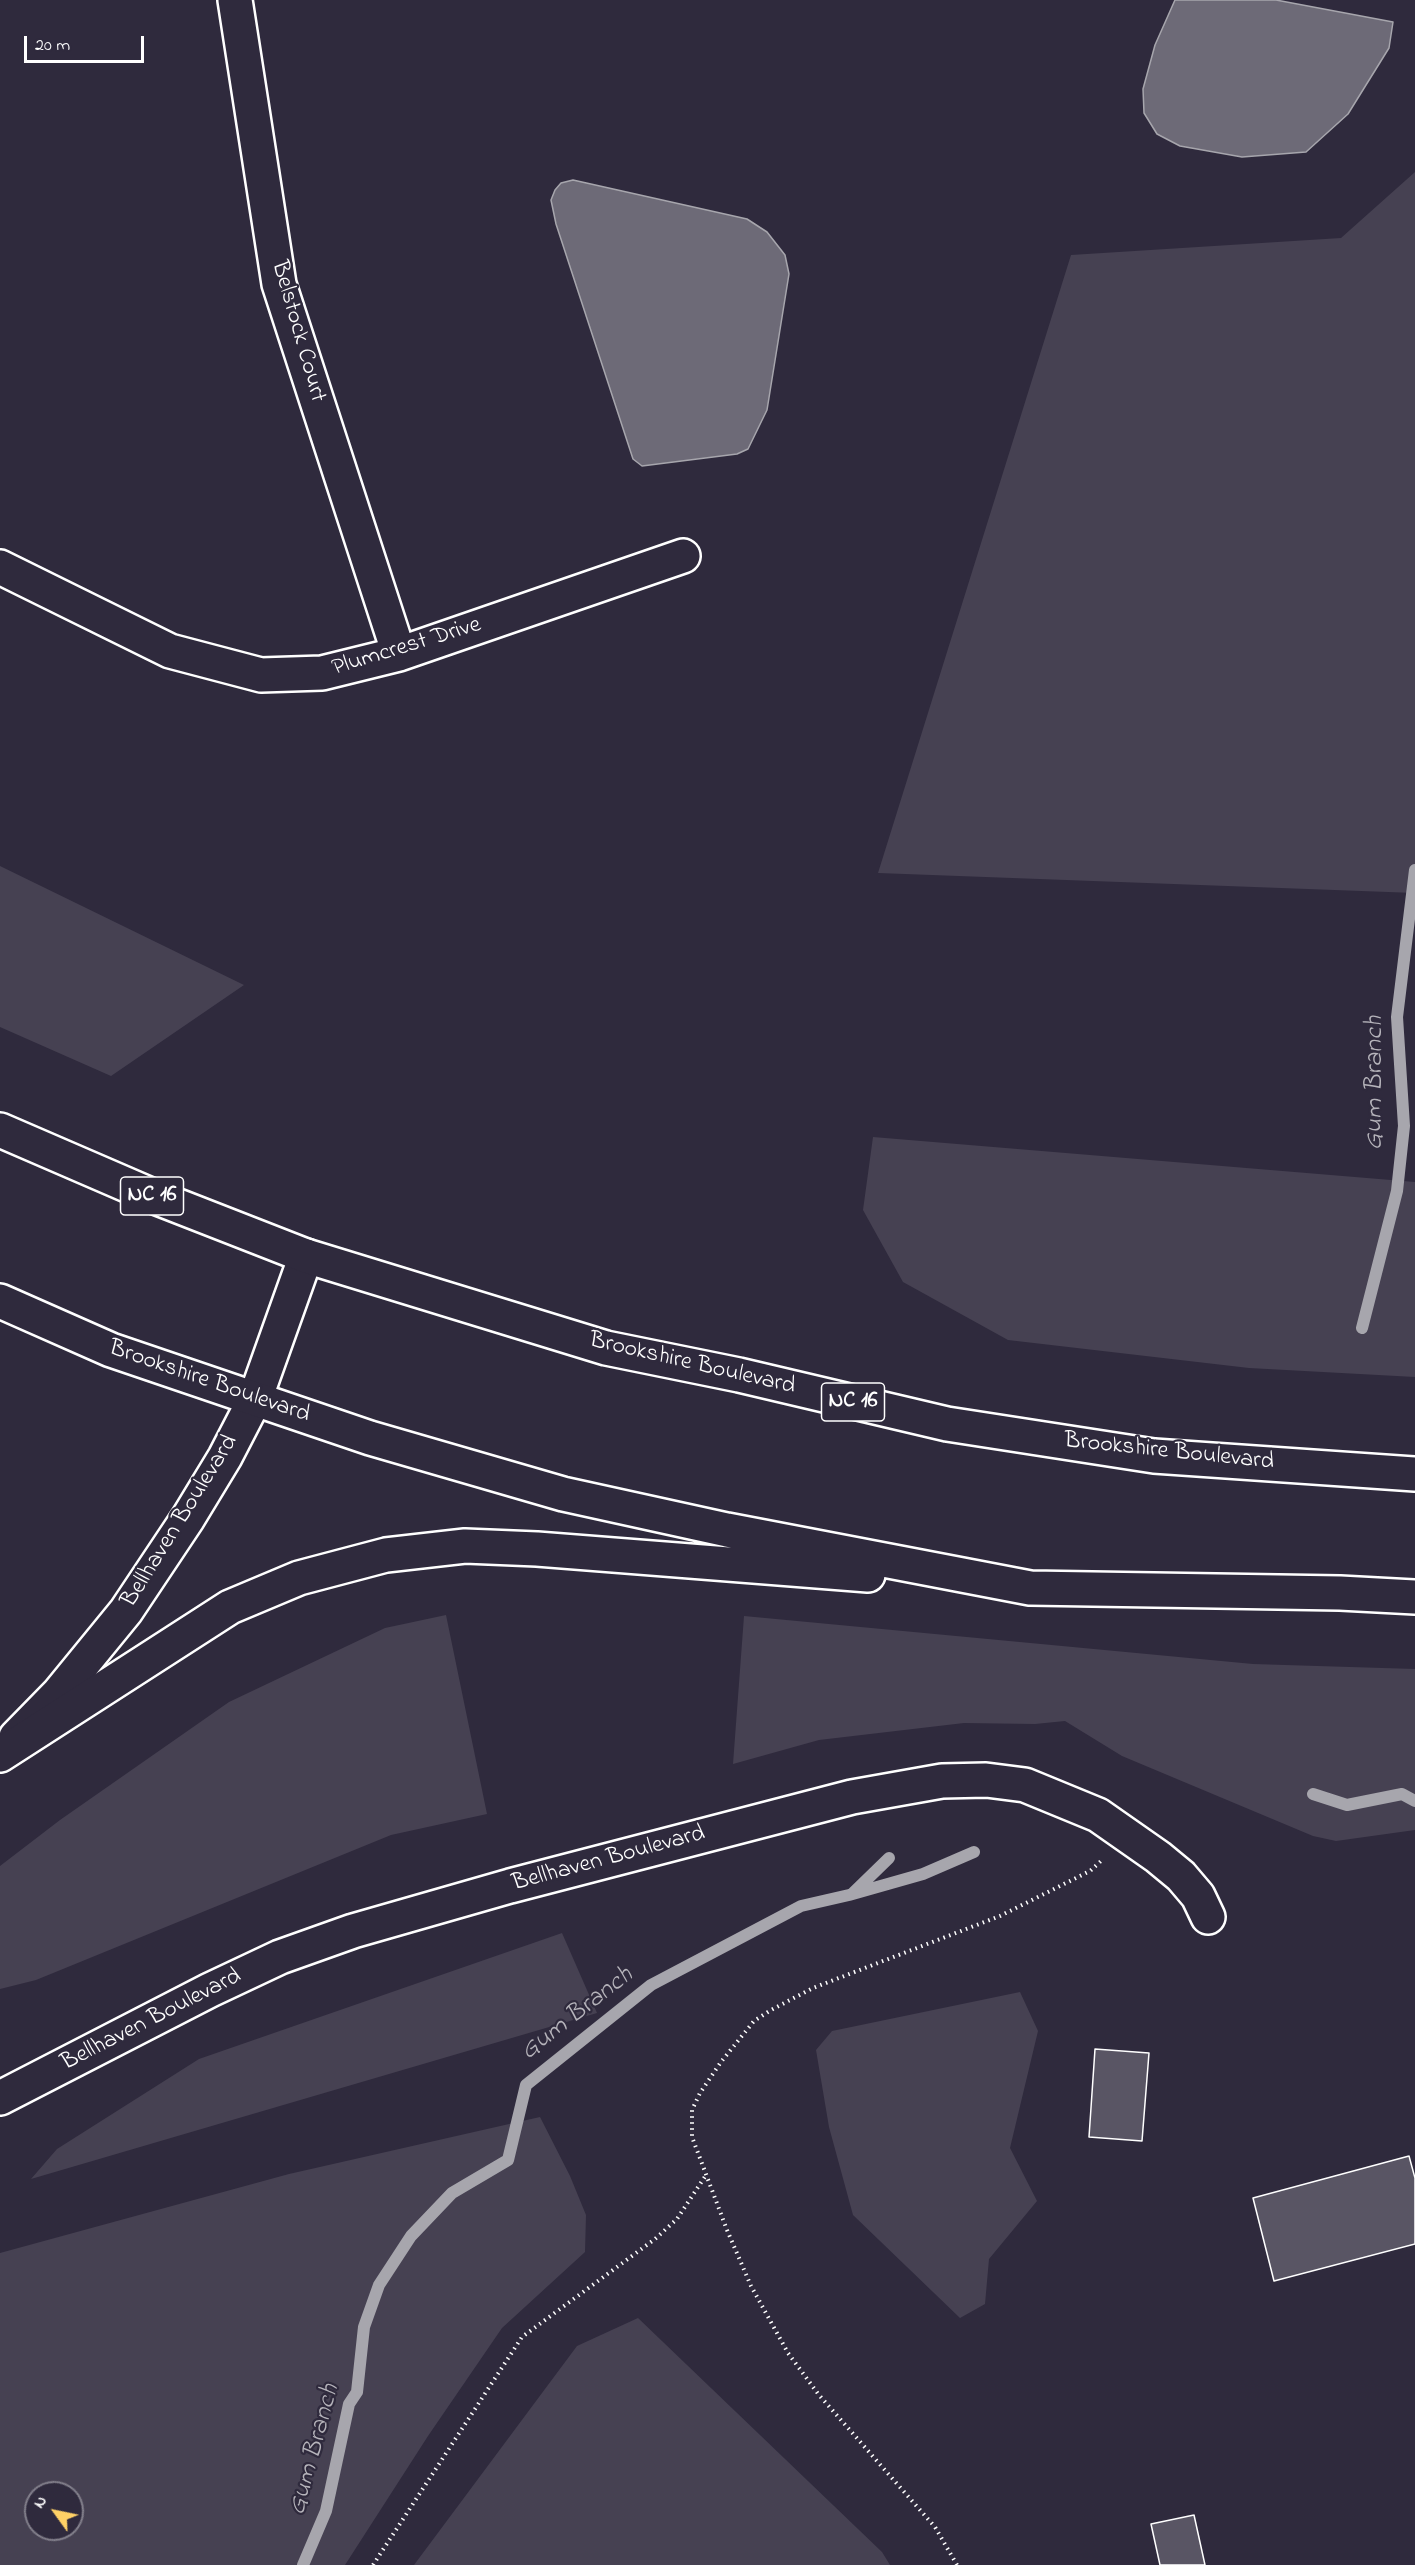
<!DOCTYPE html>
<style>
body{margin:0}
#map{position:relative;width:1415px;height:2565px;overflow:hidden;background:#2f2a3d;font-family:"Indie Flower",sans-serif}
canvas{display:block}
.north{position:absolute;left:24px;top:2481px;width:60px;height:60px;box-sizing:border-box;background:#2f2a3d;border:2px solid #827f8b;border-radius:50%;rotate:303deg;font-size:16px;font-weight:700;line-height:24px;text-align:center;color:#fff}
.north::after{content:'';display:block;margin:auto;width:21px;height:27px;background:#ffd166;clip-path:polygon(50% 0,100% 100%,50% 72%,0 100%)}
.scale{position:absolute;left:24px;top:36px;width:120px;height:27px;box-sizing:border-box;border:3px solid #fff;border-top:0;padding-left:8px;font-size:18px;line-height:21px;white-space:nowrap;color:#fff;-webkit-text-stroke:4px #2f2a3d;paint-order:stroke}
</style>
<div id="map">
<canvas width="1415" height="2565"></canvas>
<div class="north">N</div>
<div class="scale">20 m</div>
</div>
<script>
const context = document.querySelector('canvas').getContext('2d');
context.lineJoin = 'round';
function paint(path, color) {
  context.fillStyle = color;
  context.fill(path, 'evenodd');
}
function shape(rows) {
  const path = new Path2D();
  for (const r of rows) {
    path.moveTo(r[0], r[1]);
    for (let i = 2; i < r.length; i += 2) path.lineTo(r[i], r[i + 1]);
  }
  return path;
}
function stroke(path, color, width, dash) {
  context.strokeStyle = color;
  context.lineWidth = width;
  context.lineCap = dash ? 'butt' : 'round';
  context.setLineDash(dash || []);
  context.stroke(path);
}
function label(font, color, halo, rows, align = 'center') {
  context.font = font + ' "Indie Flower",sans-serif';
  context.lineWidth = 4.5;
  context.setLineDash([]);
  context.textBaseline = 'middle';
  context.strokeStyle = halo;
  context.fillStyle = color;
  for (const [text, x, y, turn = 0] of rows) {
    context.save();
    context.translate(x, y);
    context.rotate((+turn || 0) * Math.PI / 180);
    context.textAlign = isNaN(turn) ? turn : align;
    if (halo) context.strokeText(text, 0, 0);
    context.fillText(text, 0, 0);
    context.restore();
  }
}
const green = shape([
 [1415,172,1415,893,878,873,1071,255,1341,238],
 [0,866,244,985,111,1076,0,1027],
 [873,1137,1415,1182,1415,1377,1249,1368,1008,1340,903,1282,863,1210],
 [446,1615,487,1814,391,1835,36,1980,0,1989,0,1866,60,1820,229,1702,385,1628],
 [744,1616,1253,1664,1415,1669,1415,1830,1336,1841,1313,1836,1122,1756,1065,1721,1035,1724,964,1723,819,1740,733,1764],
 [562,1933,597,2013,31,2179,57,2149,199,2059],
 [1020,1992,1038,2031,1010,2148,1037,2201,989,2259,985,2304,960,2318,853,2215,829,2127,816,2050,832,2031],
 [540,2117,570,2176,586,2215,585,2252,502,2328,428,2436,345,2565,0,2565,0,2253,289,2174],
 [36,2493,72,2493,72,2529,36,2529],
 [638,2318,882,2552,890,2565,414,2565,577,2346]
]);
const water = shape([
 [1175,0,1276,0,1393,22,1389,48,1348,114,1306,152,1242,157,1180,146,1157,134,1144,113,1143,89,1155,45,1175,0],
 [573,180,747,219,767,232,785,255,789,274,767,410,748,449,737,454,642,466,633,459,556,224,551,200,555,190,561,183,573,180]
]);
const stream = shape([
 [1362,1328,1397,1191,1404,1126,1397,1017,1415,870],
 [1313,1794,1347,1805,1402,1794,1415,1801],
 [853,1893,889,1858],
 [303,2565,326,2511,349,2404,357,2392,364,2327,379,2285,411,2236,452,2193,508,2160,526,2085,651,1985,801,1906,849,1895,923,1874,974,1852]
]);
const building = shape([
 [1095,2049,1149,2053,1142,2141,1089,2137,1095,2049],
 [1409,2156,1415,2178,1415,2244,1274,2281,1253,2198,1409,2156],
 [1194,2515,1205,2565,1160,2565,1151,2524,1194,2515]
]);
const path = shape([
 [373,2565,522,2337,655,2239,677,2219,706,2175],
 [957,2565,935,2527,819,2395,788,2353,751,2286,727,2230,692,2137,692,2110,700,2093,721,2062,754,2021,771,2010,813,1988,1000,1916,1090,1871,1101,1861]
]);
const minor = shape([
 [235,0,279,284,399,654],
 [0,567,170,651,261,675,322,673,399,654,683,556],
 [0,2098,210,1990,280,1957,353,1931,510,1886,852,1797,942,1781,986,1780,1025,1785,1098,1815,1158,1857,1181,1876,1198,1896,1208,1917]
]);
const secondary = shape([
 [16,1737,59,1693,126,1611,188,1518,225,1457,255,1399,306,1256]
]);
const trunk = shape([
 [0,1130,155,1197,306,1256,606,1348,739,1375,947,1424,1154,1456,1415,1474],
 [0,1301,111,1350,370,1438,563,1494,727,1530,1030,1588,1340,1593,1415,1597],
 [0,1755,230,1607,299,1578,386,1555,465,1546,537,1549,868,1575]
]);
const shields = [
 [152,1196,63],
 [853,1402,63]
];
const shieldNames = [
 ["NC 16",152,1196],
 ["NC 16",853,1402]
];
const streetNames = [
 ["Belstock Court",297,332,74],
 ["Plumcrest Drive",407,648,-17],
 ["Brookshire Boulevard",692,1365,13],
 ["Brookshire Boulevard",209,1383,19],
 ["Brookshire Boulevard",1169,1453,6],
 ["Bellhaven Boulevard",181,1522,-58],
 ["Bellhaven Boulevard",609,1860,-15],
 ["Bellhaven Boulevard",152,2021,-27]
];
const waterNames = [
 ["Gum Branch",1377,1083,-90],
 ["Gum Branch",578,2015,-38],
 ["Gum Branch",316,2450,-75]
];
paint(green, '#464152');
paint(water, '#6d6a77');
stroke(water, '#a7a6ad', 1.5);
stroke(stream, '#a7a6ad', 12);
paint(building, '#595564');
stroke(building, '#fff', 1.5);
stroke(minor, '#fff', 38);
stroke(secondary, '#fff', 38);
stroke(trunk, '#fff', 38);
stroke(path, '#fff', 4, [1.5, 4.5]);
stroke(minor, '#2f2a3d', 33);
stroke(secondary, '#2f2a3d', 33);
stroke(trunk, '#2f2a3d', 33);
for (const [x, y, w] of shields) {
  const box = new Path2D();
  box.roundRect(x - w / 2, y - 19, w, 38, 4.5);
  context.fillStyle = '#2f2a3d';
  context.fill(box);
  stroke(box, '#fff', 1.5);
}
label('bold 22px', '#fff', null, shieldNames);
label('24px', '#fff', '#2f2a3d', streetNames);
label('italic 26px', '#b6b4bb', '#2f2a3d', waterNames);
</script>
